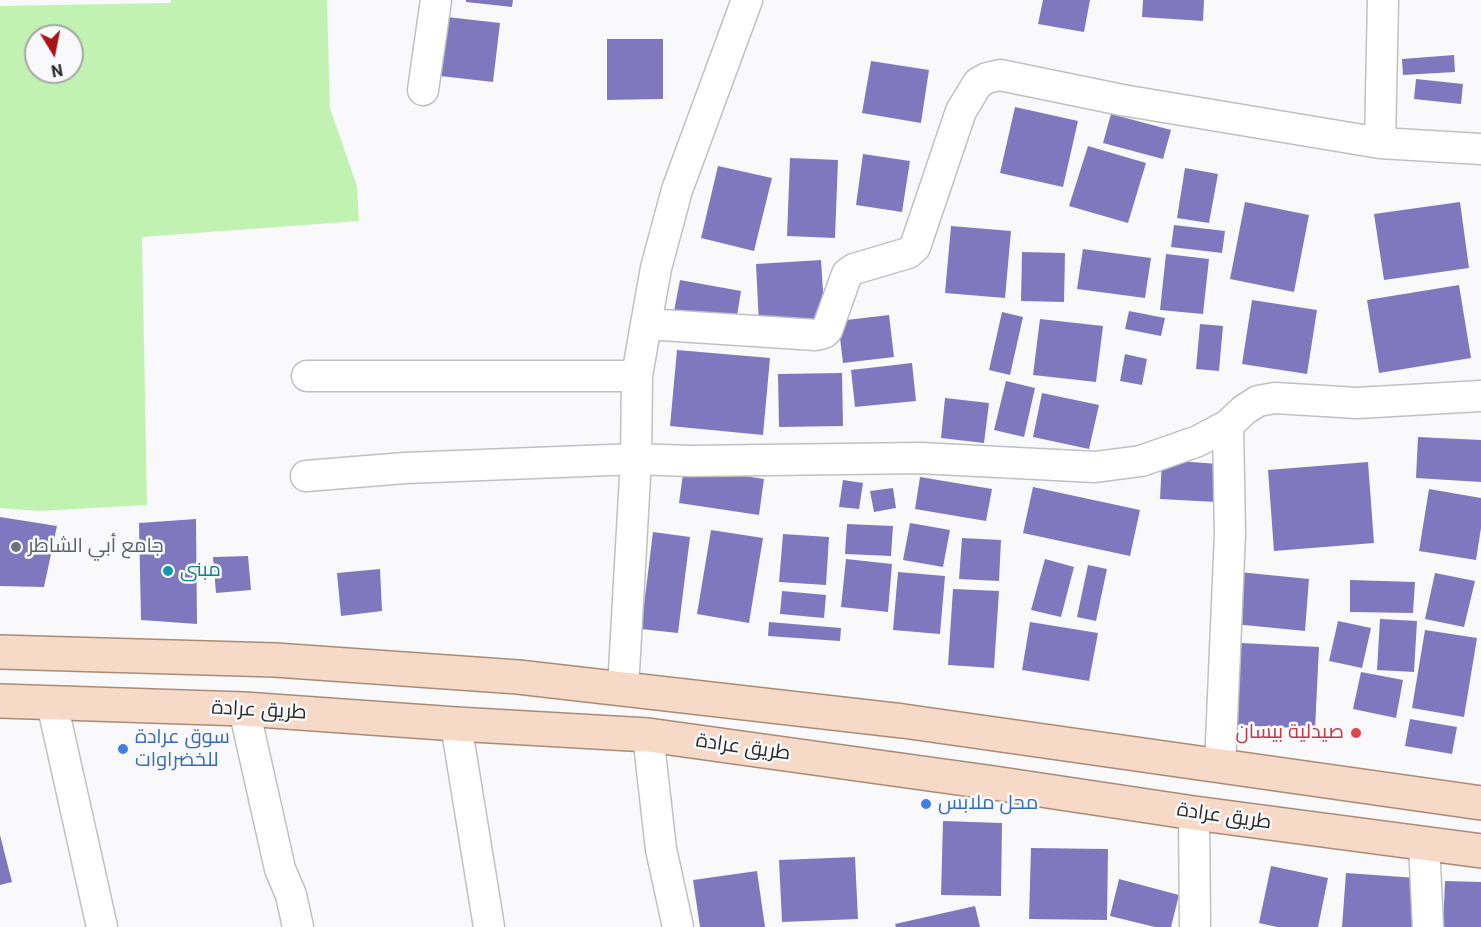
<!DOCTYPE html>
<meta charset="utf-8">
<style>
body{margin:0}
#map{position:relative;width:1481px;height:927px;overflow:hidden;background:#f9f9fb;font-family:Roboto,sans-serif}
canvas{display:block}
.north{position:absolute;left:24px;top:24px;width:60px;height:60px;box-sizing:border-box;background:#f9f9fb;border:2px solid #a5a6a7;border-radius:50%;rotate:170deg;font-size:16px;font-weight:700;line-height:24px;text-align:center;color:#282929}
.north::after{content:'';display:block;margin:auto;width:21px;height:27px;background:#a81417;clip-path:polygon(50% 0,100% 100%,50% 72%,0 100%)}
</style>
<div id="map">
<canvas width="1481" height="927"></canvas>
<div class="north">N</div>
</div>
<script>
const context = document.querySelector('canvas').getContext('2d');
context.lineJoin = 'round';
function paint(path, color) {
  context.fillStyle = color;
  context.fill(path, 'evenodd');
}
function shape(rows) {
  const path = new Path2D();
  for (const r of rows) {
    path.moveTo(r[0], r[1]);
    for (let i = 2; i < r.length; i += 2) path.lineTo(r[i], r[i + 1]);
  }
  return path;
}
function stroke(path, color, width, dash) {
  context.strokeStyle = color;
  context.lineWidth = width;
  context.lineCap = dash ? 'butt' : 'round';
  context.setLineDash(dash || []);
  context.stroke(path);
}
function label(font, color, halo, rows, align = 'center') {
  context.font = font + ' Roboto,Cairo,sans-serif';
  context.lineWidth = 5;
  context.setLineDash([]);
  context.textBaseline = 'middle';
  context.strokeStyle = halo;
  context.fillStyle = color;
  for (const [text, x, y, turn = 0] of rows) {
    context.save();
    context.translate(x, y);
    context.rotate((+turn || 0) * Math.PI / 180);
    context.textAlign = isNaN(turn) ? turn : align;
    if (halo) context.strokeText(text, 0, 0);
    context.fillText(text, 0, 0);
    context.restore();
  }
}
const green = shape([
 [171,0,327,0,330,108,357,186,359,221,142,237,147,505,38,511,0,508,0,6,170,3],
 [36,36,72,36,72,72,36,72]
]);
const building = shape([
 [466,0,513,0,512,7,466,2],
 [1043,0,1090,0,1084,32,1038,24],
 [1143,0,1204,0,1203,21,1142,17],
 [447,17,500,23,493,82,440,76],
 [607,39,663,39,663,99,607,100],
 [1454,55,1455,72,1403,75,1402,59],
 [871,61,929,70,921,123,862,113],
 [1416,79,1463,84,1461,104,1414,99],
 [1015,107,1078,121,1063,187,1000,173],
 [1111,114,1171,130,1163,159,1103,143],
 [1088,146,1146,163,1128,223,1069,206],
 [863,154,910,161,902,212,856,205],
 [790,158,838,160,835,238,787,236],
 [718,166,772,178,754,251,701,238],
 [1185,168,1218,174,1209,223,1177,218],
 [1245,202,1309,215,1294,292,1230,279],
 [1460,202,1469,268,1384,280,1374,214],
 [1174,225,1225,231,1222,253,1171,247],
 [951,226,1011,231,1005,298,945,293],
 [1083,249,1151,258,1145,298,1077,289],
 [1022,252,1065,253,1064,302,1021,301],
 [1166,254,1209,259,1203,314,1160,310],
 [821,260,825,321,759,324,756,264],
 [680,280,741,291,736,322,674,311],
 [1459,285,1471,358,1379,373,1367,300],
 [1252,300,1317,310,1307,374,1242,364],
 [1129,311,1165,318,1161,336,1125,329],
 [1002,312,1023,317,1010,375,989,370],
 [889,315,894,357,843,363,838,321],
 [1040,319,1103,326,1096,382,1033,375],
 [1200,324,1223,326,1219,371,1196,369],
 [677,350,770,358,763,435,670,426],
 [1125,354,1147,359,1142,385,1120,381],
 [912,363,916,401,855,407,851,370],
 [842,373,843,426,779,427,778,374],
 [1006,381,1035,388,1024,437,994,430],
 [1042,393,1099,405,1089,449,1033,437],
 [945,398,989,403,984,443,941,438],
 [1418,437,1481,440,1481,482,1416,478],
 [1162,460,1219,464,1216,502,1160,499],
 [1368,462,1374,543,1274,551,1268,470],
 [684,467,764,479,759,515,679,503],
 [920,477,992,489,986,521,915,509],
 [843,480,863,483,859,509,839,507],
 [1033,487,1140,510,1130,556,1023,533],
 [893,488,896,508,874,512,870,491],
 [1429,489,1481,498,1481,528,1476,560,1419,551],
 [0,517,57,526,44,587,0,586],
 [196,519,197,624,141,620,139,523],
 [910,523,950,530,943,567,903,560],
 [847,524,893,526,891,556,845,554],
 [711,530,763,538,749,623,697,614],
 [653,532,690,537,678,633,641,629],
 [783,534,829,537,826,585,779,582],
 [962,538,1001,540,999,581,959,579],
 [248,556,251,590,216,593,213,557],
 [846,559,892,564,888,612,841,607],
 [1045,559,1074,567,1061,617,1031,610],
 [1088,565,1107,569,1096,621,1077,617],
 [380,569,382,611,341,616,337,573],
 [898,572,945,576,940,634,893,630],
 [1239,572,1309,579,1305,631,1234,624],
 [1435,573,1475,581,1464,627,1425,619],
 [1350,580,1415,582,1413,613,1350,612],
 [953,589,999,591,994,668,948,665],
 [782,591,826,595,824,618,780,614],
 [1380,619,1417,621,1414,672,1377,670],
 [1338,621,1371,628,1362,668,1329,661],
 [769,622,841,628,840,641,768,636],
 [1030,622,1098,633,1089,681,1022,670],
 [1425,630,1477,638,1464,717,1412,708],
 [1241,643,1319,647,1315,729,1237,725],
 [1361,672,1403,680,1396,718,1353,709],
 [1410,719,1457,727,1452,754,1405,746],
 [943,821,1002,823,1001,896,941,895],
 [0,835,12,882,0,885],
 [1031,848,1108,849,1107,920,1029,919],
 [855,857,858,919,782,922,779,860],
 [1271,866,1328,878,1318,927,1277,927,1259,923],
 [757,871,765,927,700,927,693,880],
 [1346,873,1417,878,1414,927,1342,927],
 [1119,879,1179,895,1171,927,1155,927,1110,916],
 [1445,881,1481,882,1481,927,1443,927],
 [975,906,980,927,896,927,895,924]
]);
const minor = shape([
 [423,90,436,0],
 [1380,143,1383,0],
 [646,324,816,335,824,333,827,330,847,274,854,269,908,253,915,247,961,111,978,83,987,78,1000,75,1122,100,1380,143,1481,149],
 [307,376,637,376],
 [306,476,405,468,636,459,690,461,920,458,1095,467,1141,461,1198,441,1228,425,1244,410,1258,401,1275,398,1357,403,1481,396],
 [623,689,636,459,637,376,646,324,656,268,677,190,747,0],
 [52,703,102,927],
 [244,709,280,869,291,895,298,927],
 [456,724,489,927],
 [648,735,661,849,678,927],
 [1220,766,1230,534,1228,425],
 [1194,813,1195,927],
 [1424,844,1428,927]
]);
const primary = shape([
 [0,652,275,660,518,677,903,721,1481,803],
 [0,701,244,709,456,724,648,735,994,783,1194,813,1481,851]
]);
const markers = [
 [16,547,6,"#6b7280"],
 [168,571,6,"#0f9aa8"],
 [1356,733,6,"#e0444e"],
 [123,749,6,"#3f7fe0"],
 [926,804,6,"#3f7fe0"]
];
const worshipNames = [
 ["جامع أبي الشاطر",28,547]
];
const cultureNames = [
 ["مبنى",180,571]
];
const streetNames = [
 ["طريق عرادة",259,711,3],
 ["طريق عرادة",743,748,8],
 ["طريق عرادة",1224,817,8]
];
const healthNames = [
 ["صيدلية بيسان",1344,733]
];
const shopNames = [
 ["سوق عرادة",135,738],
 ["للخضراوات",135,761],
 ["محل ملابس",938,804]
];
paint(green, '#c1f2b2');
paint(building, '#7f78bf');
stroke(minor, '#bfc0c2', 33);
stroke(primary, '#aa8b76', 36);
stroke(minor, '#fff', 30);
stroke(primary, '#f6d9c6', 33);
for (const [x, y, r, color] of markers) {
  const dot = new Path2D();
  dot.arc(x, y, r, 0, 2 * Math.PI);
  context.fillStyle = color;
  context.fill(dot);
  stroke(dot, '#f9f9fb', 2);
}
label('20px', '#5b616d', '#f9f9fb', worshipNames, 'left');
label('20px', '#0d838f', '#f9f9fb', cultureNames, 'left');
label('20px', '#282929', '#f9f9fb', streetNames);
label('20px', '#be3a42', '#f9f9fb', healthNames, 'right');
label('20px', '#366cbe', '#f9f9fb', shopNames, 'left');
</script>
